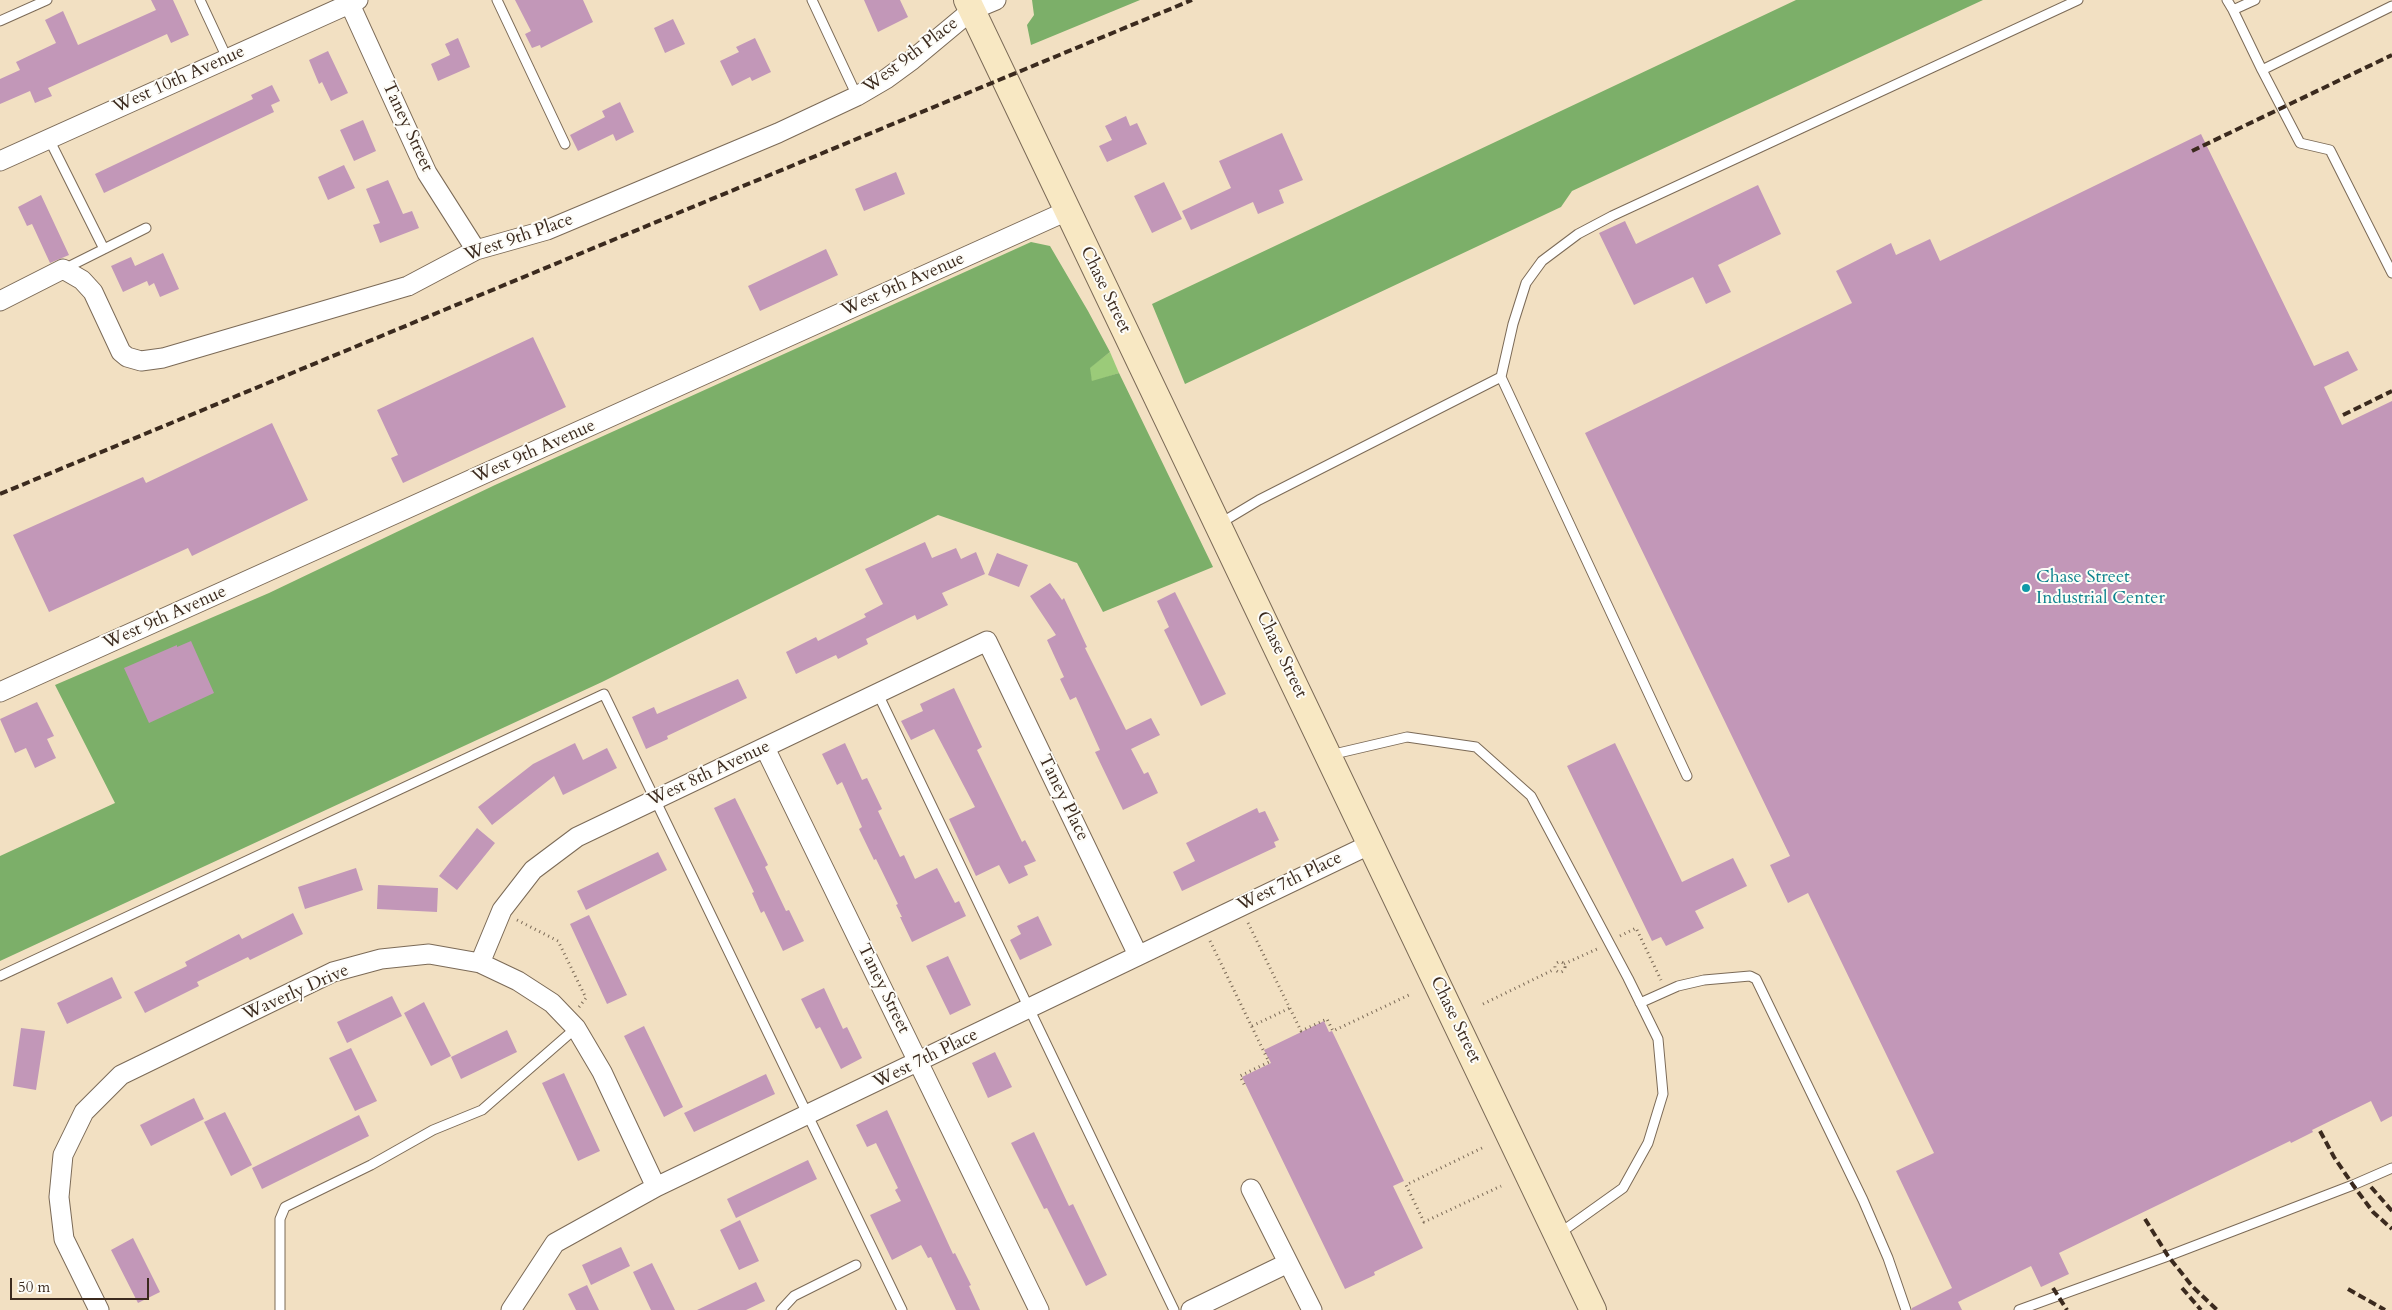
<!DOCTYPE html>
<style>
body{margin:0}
#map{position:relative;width:2392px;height:1310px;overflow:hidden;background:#f2e0c2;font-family:Cardo,serif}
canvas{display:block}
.scale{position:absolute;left:10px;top:1278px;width:139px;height:22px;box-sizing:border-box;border:2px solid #3b2a1e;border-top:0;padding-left:6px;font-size:15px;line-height:18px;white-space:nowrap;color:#3b2a1e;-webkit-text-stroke:4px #fdfcf7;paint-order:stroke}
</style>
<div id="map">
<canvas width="2392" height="1310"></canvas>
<div class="scale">50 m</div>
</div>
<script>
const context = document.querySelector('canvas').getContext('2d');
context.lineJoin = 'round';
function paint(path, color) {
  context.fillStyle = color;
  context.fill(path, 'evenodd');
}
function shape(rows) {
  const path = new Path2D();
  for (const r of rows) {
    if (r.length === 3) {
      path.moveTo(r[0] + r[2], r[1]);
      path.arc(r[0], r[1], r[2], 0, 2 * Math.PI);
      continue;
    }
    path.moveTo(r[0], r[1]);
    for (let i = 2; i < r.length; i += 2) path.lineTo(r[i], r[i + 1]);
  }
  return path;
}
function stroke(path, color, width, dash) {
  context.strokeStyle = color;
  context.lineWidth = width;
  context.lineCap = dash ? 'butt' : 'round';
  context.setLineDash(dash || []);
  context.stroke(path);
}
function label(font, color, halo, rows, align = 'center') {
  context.font = font + ' Cardo,serif';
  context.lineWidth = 4;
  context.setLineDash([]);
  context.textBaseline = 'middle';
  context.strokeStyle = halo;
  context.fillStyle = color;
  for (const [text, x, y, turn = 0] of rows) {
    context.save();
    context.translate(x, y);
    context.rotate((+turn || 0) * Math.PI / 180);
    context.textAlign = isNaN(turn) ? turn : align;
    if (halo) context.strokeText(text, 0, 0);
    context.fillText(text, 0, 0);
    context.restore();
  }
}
const green = shape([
 [1110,352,1119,373,1092,382,1089,368]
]);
const forest = shape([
 [1032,0,1140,0,1031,45,1027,25,1034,15],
 [1796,0,1983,0,1572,191,1561,207,1185,384,1152,304],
 [1031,242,1050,246,1088,311,1110,352,1090,368,1092,381,1119,373,1213,567,1103,612,1077,563,938,515,602,682,0,961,0,856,115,803,55,685,269,593,495,485]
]);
const building = shape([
 [151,0,173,0,189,35,171,43,167,34,48,88,52,96,35,103,30,91,0,104,0,79,20,70,16,62,56,43,45,20,63,11,78,45,156,10],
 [515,0,583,0,593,22,541,48,540,45,532,48,525,34,531,31],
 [864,0,900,0,908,17,878,32],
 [673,19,685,44,665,53,654,28],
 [458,38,470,67,438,81,431,64,450,55,445,44],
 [755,38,771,72,752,81,750,77,732,86,720,61,739,52,736,47],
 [328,51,348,93,331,101,322,82,319,84,309,60],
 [272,85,280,101,271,105,274,112,104,193,95,174,253,99,251,95],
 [620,102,634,132,616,141,613,134,578,151,570,135,605,117,602,111],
 [1126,116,1130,126,1137,123,1147,144,1107,162,1099,146,1112,140,1105,126],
 [363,120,376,151,354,161,340,130],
 [1282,133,1303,180,1279,190,1284,203,1258,214,1253,202,1191,230,1182,211,1231,188,1219,161],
 [2201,134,2314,366,2348,351,2358,370,2324,387,2342,425,2392,401,2392,1116,2381,1122,2371,1101,2312,1130,2313,1132,2291,1143,2290,1141,2059,1253,2069,1274,2041,1287,2031,1266,1958,1302,1962,1310,1912,1310,1912,1308,1952,1288,1896,1171,1934,1153,1808,893,1788,903,1770,865,1790,856,1585,433,1852,303,1836,271,1891,243,1896,255,1930,239,1940,261],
 [344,165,355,188,328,200,318,177],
 [896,172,905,194,864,211,855,189],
 [388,180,403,214,412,211,419,228,380,243,373,225,380,223,366,189],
 [1164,182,1182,219,1152,233,1134,196],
 [1758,185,1781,234,1718,265,1731,292,1706,304,1693,277,1634,305,1599,233,1625,221,1636,244],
 [41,195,69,255,50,263,32,224,27,226,18,207],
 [826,249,838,275,760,311,748,286],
 [163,253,179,289,160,297,154,283,149,286,147,281,123,292,111,266,131,257,135,266],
 [533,337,566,407,403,483,391,458,398,455,377,410],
 [272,423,308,500,192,556,188,548,49,612,13,535,143,477,146,483],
 [925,542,932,558,956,548,961,559,976,552,985,574,942,593,948,605,917,620,915,615,866,639,868,644,838,659,836,655,796,674,786,652,816,637,818,641,866,617,864,614,883,604,865,569],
 [997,553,1028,565,1019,587,988,575],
 [1050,583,1062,600,1064,598,1087,647,1085,648,1126,730,1151,718,1160,735,1131,749,1144,774,1148,772,1158,793,1123,810,1095,752,1100,750,1076,697,1070,700,1060,679,1064,677,1047,640,1056,635,1030,596],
 [1175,592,1226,694,1201,706,1164,630,1169,627,1157,601],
 [191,641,214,693,149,723,124,668,177,645,177,647],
 [738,679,747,698,667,736,668,739,646,749,632,717,654,707,657,714],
 [954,688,982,747,977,750,1022,842,1025,840,1036,861,1024,866,1028,875,1009,884,999,865,976,876,949,819,975,807,934,729,911,740,901,721,923,711,920,704],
 [37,702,54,736,47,739,56,758,35,768,26,748,15,753,0,719],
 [575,743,583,760,607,748,617,768,563,795,554,776,492,825,478,807,533,764],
 [845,743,862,780,867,778,882,809,878,811,900,857,904,855,915,879,937,868,955,903,959,901,966,916,912,942,900,917,902,917,896,905,898,904,876,859,874,860,859,829,862,827,842,782,837,785,822,754],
 [1615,743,1682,882,1733,858,1747,886,1695,911,1704,928,1666,946,1661,937,1652,941,1567,766],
 [735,798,768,865,765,867,786,911,789,910,804,941,783,951,764,911,761,913,752,893,754,892,714,808],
 [1257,808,1259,813,1265,811,1279,840,1274,842,1276,847,1182,891,1173,872,1195,861,1186,843],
 [477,828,495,843,457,890,439,876],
 [658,852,667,870,586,910,577,891],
 [356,868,363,890,305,909,298,887],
 [378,885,438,888,437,912,377,909],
 [293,913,303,934,250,960,248,957,197,982,199,986,145,1013,134,992,187,966,185,962,239,934,242,939],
 [589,915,627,995,607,1004,570,924],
 [1038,916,1052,945,1020,960,1010,940,1021,934,1017,926],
 [948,956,971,1005,950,1015,926,966],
 [112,977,122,998,67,1024,57,1003],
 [824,988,843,1029,847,1027,862,1058,841,1069,820,1027,816,1029,801,999],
 [392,996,402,1016,347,1043,337,1022],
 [424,1002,451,1056,431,1066,404,1013],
 [1324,1021,1329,1032,1332,1031,1404,1181,1393,1186,1423,1248,1374,1272,1375,1275,1345,1289,1242,1077,1271,1063,1264,1050],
 [644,1026,683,1107,664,1117,624,1036],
 [21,1028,45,1031,36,1090,13,1086],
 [507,1030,517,1052,461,1079,451,1057],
 [351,1048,377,1101,355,1111,329,1058],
 [995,1052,1012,1087,988,1098,972,1063],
 [564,1073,600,1151,578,1161,542,1083],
 [766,1074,775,1094,694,1132,684,1113],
 [194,1098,204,1119,151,1146,140,1125],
 [887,1110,953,1254,955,1253,971,1285,969,1286,980,1310,956,1310,931,1257,928,1258,921,1245,892,1260,870,1215,901,1201,895,1190,898,1188,876,1143,867,1147,856,1125],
 [225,1112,252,1165,231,1176,204,1122],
 [359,1115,369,1136,262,1189,252,1168],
 [1034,1132,1069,1206,1073,1204,1107,1275,1086,1286,1047,1208,1044,1209,1011,1143],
 [808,1160,817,1179,736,1218,727,1199],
 [740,1220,759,1261,739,1270,720,1230],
 [133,1238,160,1292,138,1303,111,1250],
 [621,1247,630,1266,591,1285,582,1265],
 [652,1263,675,1310,651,1310,633,1272],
 [756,1282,765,1301,746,1310,697,1310],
 [587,1285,599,1310,576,1310,568,1294]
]);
const path = shape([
 [517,920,558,941,586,998,579,1007],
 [1248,923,1301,1031,1327,1019,1333,1031,1409,995],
 [1620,936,1636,928,1661,980],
 [1210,941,1269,1062,1240,1076,1245,1086],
 [1560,967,5],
 [1564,964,1597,949],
 [1483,1004,1555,969],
 [1252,1026,1290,1008],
 [1482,1148,1406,1185,1424,1222,1501,1186]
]);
const lane = shape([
 [200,0,227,58],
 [497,0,565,144],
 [812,0,857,96],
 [2227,0,2233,10,2255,0],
 [2233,10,2262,70,2392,6],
 [0,21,47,0],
 [2262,70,2300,143,2330,150,2392,273],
 [49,139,104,249],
 [64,269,146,228],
 [1501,377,1687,776],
 [1219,524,1259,500,1501,377,1513,324,1526,283,1542,261,1578,234,1612,216,2078,0],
 [878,694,1174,1310],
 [1330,755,1407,737,1476,747,1531,796,1628,978,1658,1039,1663,1094,1648,1143,1623,1188,1560,1233],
 [0,976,604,694,902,1310],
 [1640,1003,1678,986,1704,980,1750,976,1756,979,1863,1200,1888,1258,1906,1310],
 [280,1310,280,1219,285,1207,371,1165,433,1130,482,1110,576,1028],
 [781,1310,794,1296,856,1265],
 [2019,1310,2168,1256,2353,1185,2392,1168]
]);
const street = shape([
 [348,0,427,173,476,250],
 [0,161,358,0],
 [0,301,63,269,82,280,93,292,121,352,127,357,141,361,163,358,408,286,476,250,547,230,778,133,857,96,886,79,912,60,972,10,996,0],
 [0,692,1067,211],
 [765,748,1039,1310],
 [480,963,502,910,533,870,577,837,987,641,1138,955],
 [1251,1189,1312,1310],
 [99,1310,64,1239,59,1197,63,1155,84,1112,121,1075,333,972,381,959,429,954,480,963,518,981,552,1003,576,1028,602,1072,656,1187],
 [511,1310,555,1243,656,1187,1371,844],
 [1191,1310,1288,1263]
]);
const secondary = shape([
 [967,0,1593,1310]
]);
const rail = shape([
 [2192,151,2392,55],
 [2343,415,2392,391],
 [0,494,1192,0],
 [2320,1131,2334,1157,2353,1185,2373,1212,2392,1229],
 [2371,1187,2392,1211],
 [2145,1219,2168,1256,2192,1286,2217,1310],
 [2053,1288,2067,1310],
 [2182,1288,2201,1310],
 [2348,1289,2385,1310]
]);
const markers = [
 [2026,588,5,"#0f9aa8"]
];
const streetNames = [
 ["West 9th Place",911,56,-37],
 ["West 10th Avenue",179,80,-24],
 ["Taney Street",407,127,65],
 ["West 9th Place",519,238,-19],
 ["West 9th Avenue",903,285,-24],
 ["Chase Street",1105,290,64],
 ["West 9th Avenue",534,452,-24],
 ["West 9th Avenue",165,618,-24],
 ["Chase Street",1281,655,64],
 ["West 8th Avenue",709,774,-25],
 ["Taney Place",1063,798,64],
 ["West 7th Place",1290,882,-26],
 ["Taney Street",883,989,64],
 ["Waverly Drive",296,993,-24],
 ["Chase Street",1455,1020,64],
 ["West 7th Place",926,1059,-26]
];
const cultureNames = [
 ["Chase Street",2036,578],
 ["Industrial Center",2036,599]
];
paint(green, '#9bcb79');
paint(forest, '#7caf69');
paint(building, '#c297b8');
stroke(lane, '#7b6a57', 11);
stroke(street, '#7b6a57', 21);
stroke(secondary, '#7b6a57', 28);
stroke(path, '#7b6a57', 3, [1, 4]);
stroke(lane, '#fff', 9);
stroke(street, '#fff', 19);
stroke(secondary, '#f8e8c3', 26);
stroke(rail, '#3b2a1e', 4, [8, 4]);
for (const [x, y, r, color] of markers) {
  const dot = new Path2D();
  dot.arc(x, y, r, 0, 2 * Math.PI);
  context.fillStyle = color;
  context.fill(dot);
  stroke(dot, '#fdfcf7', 2);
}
label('18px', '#3b2a1e', '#fdfcf7', streetNames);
label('18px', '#0d838f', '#fdfcf7', cultureNames, 'left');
</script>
